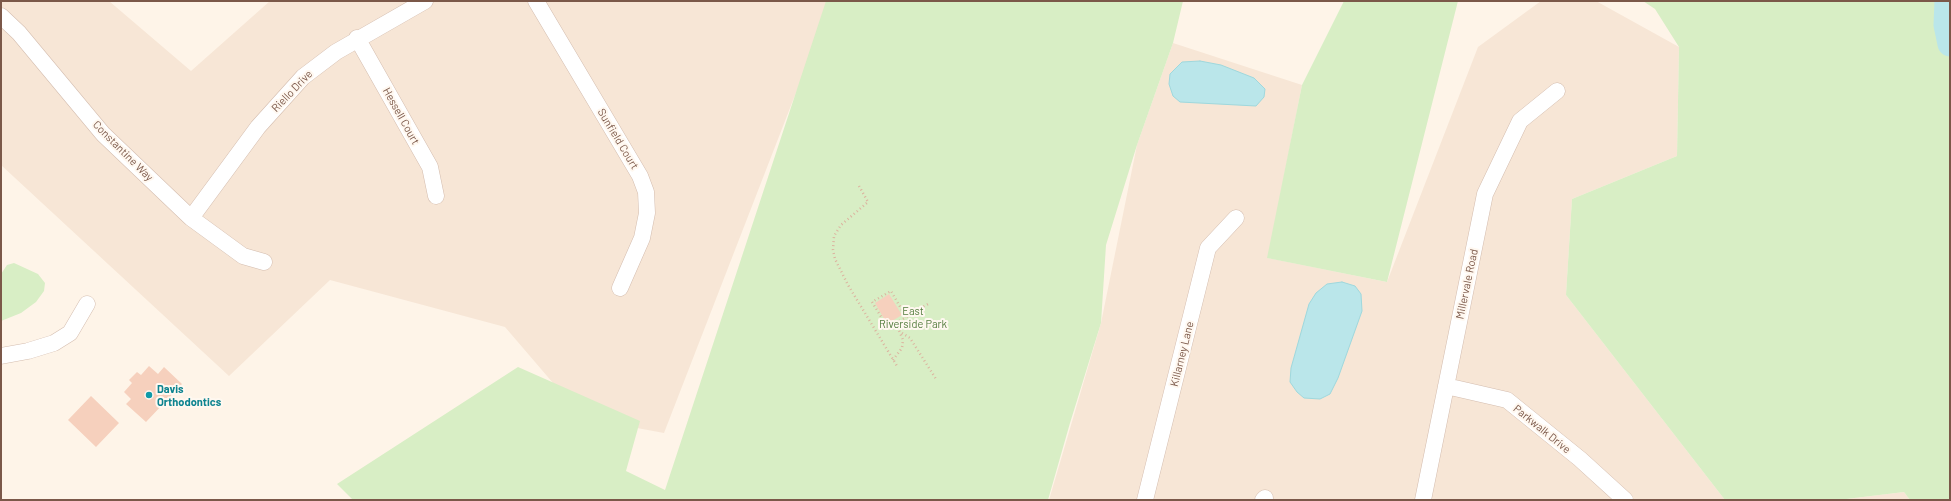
<!DOCTYPE html>
<style>
body{margin:0}
#map{position:relative;width:1951px;height:501px;overflow:hidden;background:#fef4e8;font-family:Barlow,sans-serif}
canvas{display:block}
.frame{position:absolute;inset:0;border:2px solid #7b5849;pointer-events:none}
</style>
<div id="map">
<canvas width="1951" height="501"></canvas>
<div class="frame"></div>
</div>
<script>
const context = document.querySelector('canvas').getContext('2d');
context.lineJoin = 'round';
function paint(path, color) {
  context.fillStyle = color;
  context.fill(path, 'evenodd');
}
function shape(rows) {
  const path = new Path2D();
  for (const r of rows) {
    path.moveTo(r[0], r[1]);
    for (let i = 2; i < r.length; i += 2) path.lineTo(r[i], r[i + 1]);
  }
  return path;
}
function stroke(path, color, width, dash) {
  context.strokeStyle = color;
  context.lineWidth = width;
  context.lineCap = dash ? 'butt' : 'round';
  context.setLineDash(dash || []);
  context.stroke(path);
}
function label(font, color, halo, rows, align = 'center') {
  context.font = font + ' Barlow,sans-serif';
  context.lineWidth = 4;
  context.setLineDash([]);
  context.textBaseline = 'middle';
  context.strokeStyle = halo;
  context.fillStyle = color;
  for (const [text, x, y, turn = 0] of rows) {
    context.save();
    context.translate(x, y);
    context.rotate((+turn || 0) * Math.PI / 180);
    context.textAlign = isNaN(turn) ? turn : align;
    if (halo) context.strokeText(text, 0, 0);
    context.fillText(text, 0, 0);
    context.restore();
  }
}
const residential = shape([
 [1,1,109,1,191,71,270,1,846,1,797,90,664,433,583,418,505,327,330,280,229,376,1,165],
 [1541,1,1596,1,1679,47,1677,156,1572,199,1566,295,1725,500,1049,500,1101,323,1137,145,1173,43,1302,85,1268,258,1387,282,1478,47],
 [1904,492,1910,500,1838,500]
]);
const green = shape([
 [826,1,1183,1,1173,43,1137,145,1106,245,1101,323,1070,423,1048,500,353,500,337,484,518,367,640,421,626,471,665,490],
 [1344,1,1458,1,1387,282,1267,258,1302,85],
 [1643,1,1950,1,1950,500,1910,500,1904,492,1838,500,1725,500,1566,295,1572,199,1677,156,1679,47,1655,9],
 [14,263,38,274,45,283,44,291,36,302,21,313,1,321,1,274,7,265]
]);
const water = shape([
 [1200,61,1221,65,1254,78,1265,89,1264,97,1256,106,1180,102,1173,96,1169,84,1170,74,1182,62,1200,61],
 [1342,282,1355,286,1361,294,1362,311,1338,378,1330,394,1320,399,1304,398,1297,392,1290,382,1291,368,1309,304,1316,293,1327,284,1342,282]
]);
const river = shape([
 [1947,1,1946,25,1950,44]
]);
const building = shape([
 [889,294,902,315,887,324,875,303],
 [149,366,158,374,164,367,182,384,146,422,126,404,131,399,124,392,132,383,129,380,137,372,141,375],
 [91,396,119,423,96,447,68,420]
]);
const path = shape([
 [859,186,868,202,841,225,834,236,833,250,835,259,848,285,897,366],
 [906,317,891,291,872,302,888,328,928,304],
 [902,333,910,338,936,379],
 [893,360,902,348,903,340,896,323]
]);
const street = shape([
 [536,1,640,176,646,192,647,213,642,238,620,288],
 [1,16,19,33,103,134,191,218,243,256,264,262],
 [357,38,430,167,436,196],
 [191,218,258,127,303,77,336,52,425,1],
 [1,356,28,351,54,343,70,333,87,304],
 [1446,386,1507,400,1580,459,1625,500],
 [1145,500,1208,248,1236,218],
 [1263,500,1265,498],
 [1423,500,1485,194,1520,121,1557,91]
]);
const markers = [
 [149,395,4,"#0f9aa8"]
];
const streetNames = [
 ["Riello Drive",292,91,-46],
 ["Hessell Court",401,116,61],
 ["Sunfield Court",618,139,59],
 ["Constantine Way",123,151,45],
 ["Millervale Road",1467,284,-78],
 ["Killarney Lane",1182,354,-76],
 ["Parkwalk Drive",1542,429,39]
];
const parkNames = [
 ["East",913,311],
 ["Riverside Park",913,324]
];
const cultureNames = [
 ["Davis",157,389],
 ["Orthodontics",157,402]
];
paint(residential, '#f7e6d6');
paint(green, '#d8eec5');
paint(water, '#bae6ea');
stroke(water, '#9fd8dd', 1);
stroke(river, '#bae6ea', 25);
paint(building, '#f6d0bd');
stroke(street, '#d4bdaf', 17);
stroke(path, '#dcb39f', 2.5, [1, 3]);
stroke(street, '#fff', 16);
for (const [x, y, r, color] of markers) {
  const dot = new Path2D();
  dot.arc(x, y, r, 0, 2 * Math.PI);
  context.fillStyle = color;
  context.fill(dot);
  stroke(dot, '#fff8f0', 1.5);
}
label('11px', '#7b5849', '#fff8f0', streetNames);
label('11px', '#537c3d', '#fff8f0', parkNames);
label('bold 11px', '#0d838f', '#fff8f0', cultureNames, 'left');
</script>
